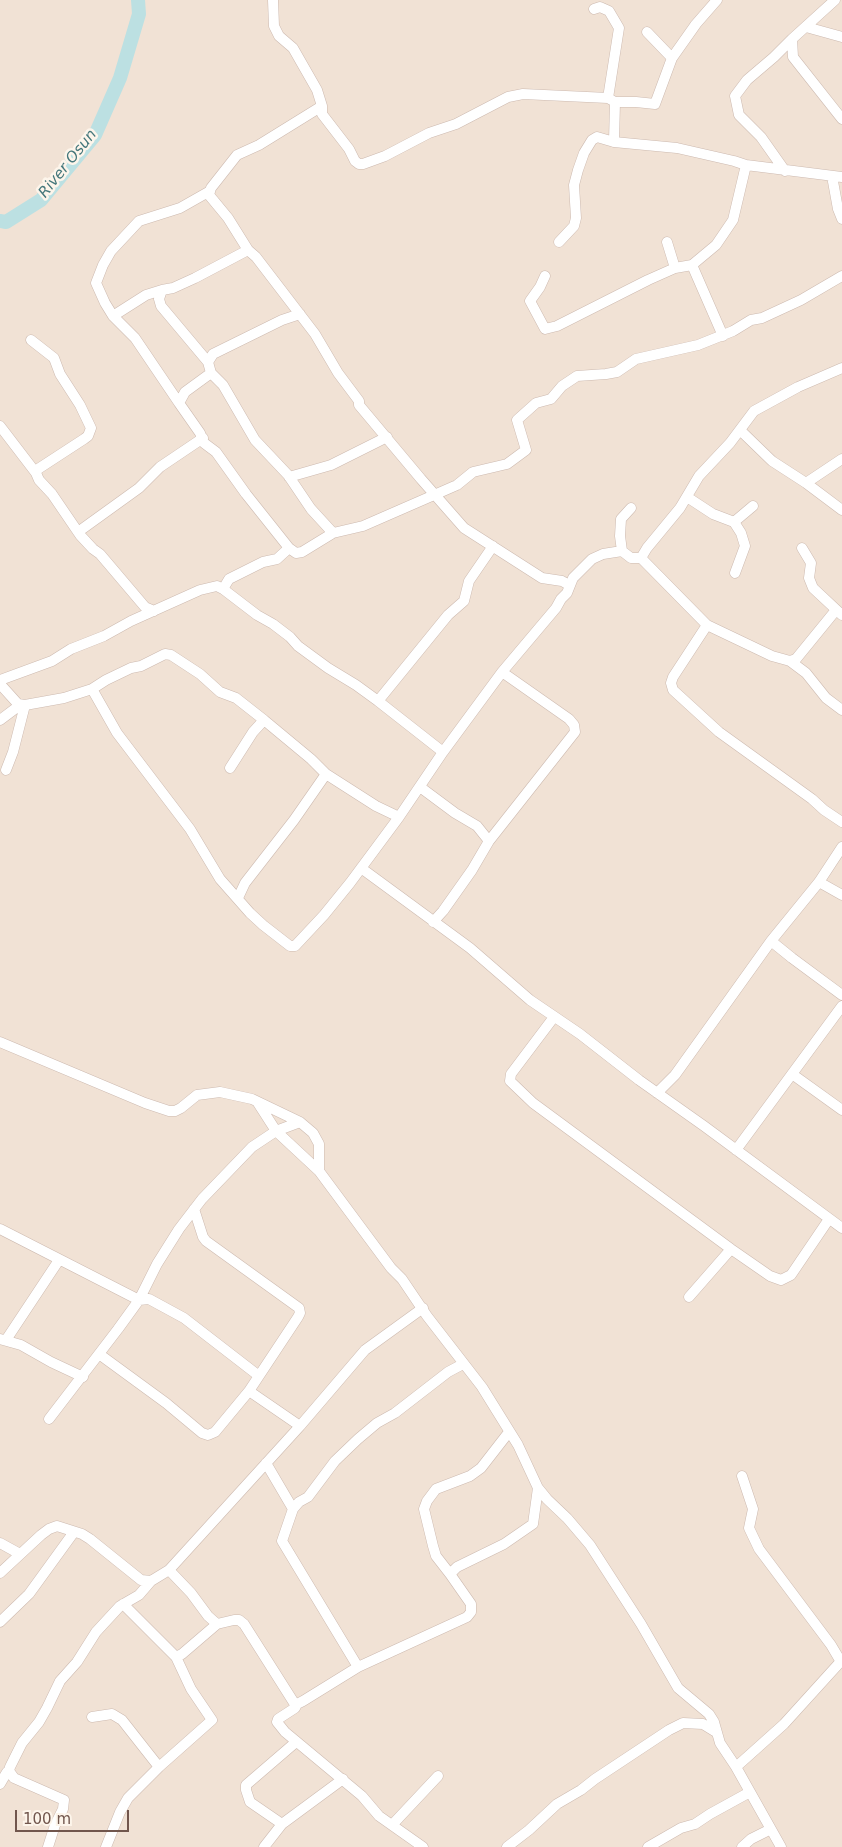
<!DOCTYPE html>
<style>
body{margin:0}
#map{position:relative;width:842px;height:1847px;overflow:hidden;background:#faf0e5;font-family:"DejaVu Sans",sans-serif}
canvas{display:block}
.scale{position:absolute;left:15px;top:1810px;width:114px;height:22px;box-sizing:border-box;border:2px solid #71564d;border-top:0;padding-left:6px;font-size:15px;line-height:18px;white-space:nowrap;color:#71564d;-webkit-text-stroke:4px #fdf5eb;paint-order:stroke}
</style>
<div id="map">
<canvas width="842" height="1847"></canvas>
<div class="scale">100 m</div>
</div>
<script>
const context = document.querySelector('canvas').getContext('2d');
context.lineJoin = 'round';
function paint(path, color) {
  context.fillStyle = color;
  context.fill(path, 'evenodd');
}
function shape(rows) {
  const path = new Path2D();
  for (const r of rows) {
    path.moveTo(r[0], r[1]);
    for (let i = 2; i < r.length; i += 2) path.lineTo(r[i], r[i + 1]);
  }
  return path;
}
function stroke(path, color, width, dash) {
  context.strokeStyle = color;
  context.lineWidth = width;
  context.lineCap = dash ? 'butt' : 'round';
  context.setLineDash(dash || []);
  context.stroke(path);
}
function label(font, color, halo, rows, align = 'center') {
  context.font = font + ' "DejaVu Sans",sans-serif';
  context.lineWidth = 5;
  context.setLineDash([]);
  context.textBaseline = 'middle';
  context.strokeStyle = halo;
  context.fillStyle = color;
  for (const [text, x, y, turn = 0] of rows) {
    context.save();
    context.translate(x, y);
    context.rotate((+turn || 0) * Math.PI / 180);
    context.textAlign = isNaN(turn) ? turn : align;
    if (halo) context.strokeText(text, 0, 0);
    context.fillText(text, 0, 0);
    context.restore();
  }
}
const residential = shape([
 [0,0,842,0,842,1847,0,1847]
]);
const river = shape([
 [0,221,6,222,41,200,95,135,120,78,139,14,138,0]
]);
const minor = shape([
 [273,0,274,26,279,36,293,48,317,90,322,106,322,114,349,149,355,161,359,164,363,164,385,156,429,133,456,124,508,97,523,94,608,98,615,102,614,142],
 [594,9,600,7,609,11,619,28,608,98],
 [806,27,842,37],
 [647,32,672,58,696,24,717,0],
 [792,39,835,0],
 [615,102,636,102,655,104,672,58],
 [322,106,259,145,237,155,211,188,209,195,228,218,248,250,256,257,315,334,338,373,359,401,359,405,421,479,464,528,542,578,562,581,569,585],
 [785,171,761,137,739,115,735,96,747,80,774,57,792,39,793,57,842,119],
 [832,176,838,209,842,219],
 [559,242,574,226,576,218,574,185,578,170,584,153,592,140,597,137,614,142,677,148,734,161,746,165,842,177],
 [667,242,675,268,692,265,716,245,733,220,746,165],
 [692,265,723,336],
 [545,276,540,287,530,301,545,329,557,326,648,280,675,268],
 [300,314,282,320,213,354,208,362,211,373,223,385,255,440,288,475,311,509,333,533,363,526,457,485,473,472,507,464,526,450,517,420,536,403,551,399,562,386,577,376,606,374,617,372,636,359,698,345,733,331,751,320,762,318,801,300,842,276],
 [113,316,146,295,162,290],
 [31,340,54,358,60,374,80,405,91,428,88,436,84,439,38,469,36,473,39,480,52,494,80,535,93,549,100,554,145,607,154,611],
 [208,362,161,306,159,299,162,290,173,288,195,278,248,250],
 [211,373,185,392,179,403,200,433,204,443,216,452,246,494,289,548,296,553,302,552,333,533],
 [179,403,135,338,113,316,105,303,96,283,103,265,111,251,139,221,180,208,210,191],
 [0,426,36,473],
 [740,430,772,461,806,483,842,510],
 [289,477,331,465,387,437],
 [806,483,842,459],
 [687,497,713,514,734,522,741,533,745,546,735,573],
 [734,522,753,506],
 [78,532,139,488,160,467,203,438],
 [802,548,811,563,809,578,813,588,842,615],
 [622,551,620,536,621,519,631,508],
 [641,558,707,625,772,656,790,661,796,659,836,610],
 [223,589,229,579,263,562,277,559,289,548],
 [707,625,673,677,671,683,673,690,719,732,812,799,824,810,842,822],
 [790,661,806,673,826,698,842,710],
 [0,680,52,661,71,649,104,636,131,621,200,590,217,586,223,589,257,615,273,624,290,637,298,646,328,668,356,685,378,701,443,752],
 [0,684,18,704,25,705,64,698,92,689,106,680,131,668,141,666,165,654,171,655,200,674,220,692,236,698,264,720,311,759,326,774,376,806,399,817],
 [92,689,117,733,190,829,220,879,250,913,263,925,290,946,295,946,324,915,350,883,399,817,443,752,502,672,556,608,561,599,567,593,573,578,592,559,603,554,622,551,631,558,641,558,647,548,680,508,699,476,730,443,754,411,798,387,842,368],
 [378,701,448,615,464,601,469,581,493,546],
 [0,720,20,705],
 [230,768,253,732,264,720],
 [6,770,13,752,25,705],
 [420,787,455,813,477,826,489,841],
 [361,868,470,948,530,1000,580,1034,639,1080,704,1126,842,1228],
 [819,882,842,895],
 [238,898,245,883,294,820,326,774],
 [433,922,443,911,472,870,489,841,575,732,574,725,569,719,502,672],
 [771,941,792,958,842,995],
 [554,1017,511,1074,510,1081,533,1103,731,1249,770,1276,781,1280,791,1275,829,1219],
 [0,1042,145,1103,169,1111,175,1111,181,1108,197,1095,220,1092,252,1099,300,1122,313,1133,319,1144,319,1171,391,1268,402,1279,427,1316,482,1387,518,1445,538,1488,547,1499,567,1518,590,1545,641,1624,678,1688,709,1714,714,1722,720,1743,736,1767,781,1847],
 [792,1074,842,1110],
 [657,1093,675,1075,771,941,819,882,842,847],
 [258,1103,276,1131,319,1171],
 [736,1150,842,1006],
 [194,1209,203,1237,206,1241,299,1308,300,1313,298,1317,249,1391],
 [0,1229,139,1300,149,1299,184,1318,259,1376],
 [689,1297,731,1249],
 [0,1339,21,1345,51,1362,83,1377],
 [6,1340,59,1260],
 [99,1354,166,1403,202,1433,208,1435,215,1432,249,1391,300,1426],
 [49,1419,118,1329,139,1300,157,1264,179,1229,202,1199,252,1147,276,1131,300,1122],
 [266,1463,293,1509,282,1541,358,1667],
 [742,1476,753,1509,749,1528,759,1549,831,1645,841,1662],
 [293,1509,299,1502,308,1497,335,1461,358,1439,377,1423,395,1413,448,1372,463,1364],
 [0,1543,20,1554],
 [169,1570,300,1426,365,1350,423,1308],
 [0,1573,41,1535,49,1529,57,1526,82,1534,90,1539,141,1580,151,1581,169,1570,191,1593,208,1616,217,1624,234,1620,239,1620,244,1624,296,1706,295,1708,278,1719,277,1722,285,1732,362,1796,379,1816,423,1847],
 [450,1574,436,1556,433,1546,424,1509,427,1501,436,1489,470,1476,481,1468,509,1432],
 [0,1622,29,1594,74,1532],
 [176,1657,182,1654,217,1624],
 [296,1706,297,1704,303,1701,358,1667,467,1617,471,1612,471,1604,450,1574,457,1567,504,1544,533,1524,538,1488],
 [92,1717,112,1714,122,1720,159,1767],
 [736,1767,784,1724,842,1660],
 [0,1784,7,1772],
 [282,1824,250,1802,246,1790,246,1785,296,1742],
 [392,1825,438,1776],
 [48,1847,55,1825,63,1809,64,1800,14,1778,9,1771,10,1767,22,1743,39,1722,47,1708,60,1681,77,1662,96,1632,120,1606,139,1595,151,1581],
 [106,1847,120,1812,128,1798,159,1767,212,1720,191,1689,176,1657,123,1604],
 [264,1847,282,1824,343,1779],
 [507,1847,529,1830,557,1804,581,1790,595,1779,669,1730,683,1723,703,1724,716,1732],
 [648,1847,681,1828,695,1824,710,1814,750,1792],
 [742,1847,751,1839,771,1829]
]);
const waterNames = [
 ["River Osun",68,164,-51]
];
paint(residential, '#f1e2d5');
stroke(river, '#bce0e2', 14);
stroke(minor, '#cdbab0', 11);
stroke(minor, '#fff', 10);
label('italic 15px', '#45777b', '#fdf5eb', waterNames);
</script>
